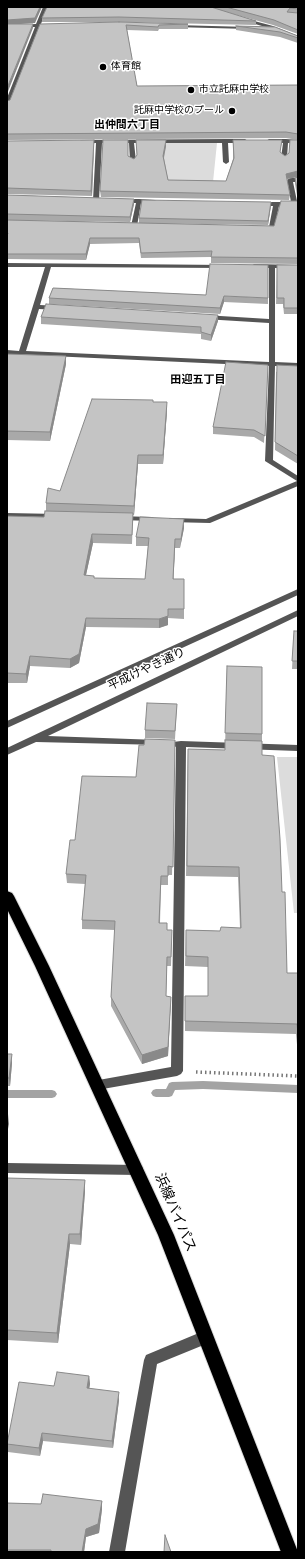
<!DOCTYPE html>
<meta charset="utf-8">
<style>
body{margin:0}
#map{position:relative;width:305px;height:1559px;overflow:hidden;background:#fff;font-family:Overpass,sans-serif}
canvas{display:block}
.frame{position:absolute;inset:0;border:8px solid #000;pointer-events:none}
</style>
<div id="map">
<canvas width="305" height="1559"></canvas>
<div class="frame"></div>
</div>
<script>
const context = document.querySelector('canvas').getContext('2d');
context.lineJoin = 'round';
function paint(path, color) {
  context.fillStyle = color;
  context.fill(path, 'evenodd');
}
function shape(rows) {
  const path = new Path2D();
  for (const r of rows) {
    path.moveTo(r[0], r[1]);
    for (let i = 2; i < r.length; i += 2) path.lineTo(r[i], r[i + 1]);
  }
  return path;
}
function stroke(path, color, width, dash) {
  context.strokeStyle = color;
  context.lineWidth = width;
  context.lineCap = dash ? 'butt' : 'round';
  context.setLineDash(dash || []);
  context.stroke(path);
}
function label(font, color, halo, rows, align = 'center') {
  context.font = font + ' Overpass,"Noto Sans JP",sans-serif';
  context.lineWidth = 3;
  context.setLineDash([]);
  context.textBaseline = 'middle';
  context.strokeStyle = halo;
  context.fillStyle = color;
  for (const [text, x, y, turn = 0] of rows) {
    context.save();
    context.translate(x, y);
    context.rotate((+turn || 0) * Math.PI / 180);
    context.textAlign = isNaN(turn) ? turn : align;
    if (halo) context.strokeText(text, 0, 0);
    context.fillText(text, 0, 0);
    context.restore();
  }
}
const green = shape([
 [161,143,217,143,213,182,160,180],
 [277,757,298,757,298,913,294,913]
]);
const stream = shape([
 [203,1081,298,1085,298,1093,203,1089,175,1090,172,1096,169,1097,156,1097,153,1096,151,1093,153,1090,156,1089,166,1089,169,1083,172,1082,203,1081],
 [7,1090,52,1090,55,1091,57,1094,55,1097,52,1098,7,1098,7,1090]
]);
const path = shape([
 [196,1072,298,1076]
]);
const minor = shape([
 [43,7,47,7,41,24,54,25,40,27,9,104,7,105,7,98,35,27,7,27,7,25,36,24,43,7],
 [243,18,273,26,298,36,298,39,269,28,241,20,243,18],
 [175,25,249,27,251,28,249,29,173,27,175,25],
 [225,139,245,139,248,141,245,143,228,143,229,162,226,164,223,162,222,143,134,143,136,161,133,163,130,161,129,143,102,143,99,200,96,202,93,200,96,143,81,144,78,142,81,140,225,139],
 [286,139,298,140,298,144,288,143,287,158,284,160,281,158,283,143,266,141,269,139,286,139],
 [290,178,298,178,298,182,293,182,298,206,279,206,274,230,261,230,261,228,269,227,273,206,259,206,256,204,259,202,291,202,287,180,290,178],
 [139,199,155,200,158,202,155,204,141,203,137,226,134,228,131,226,136,203,121,203,118,201,121,199,139,199],
 [7,263,226,265,227,266,224,268,51,267,40,305,58,306,61,308,58,310,39,309,26,351,269,362,269,323,204,319,201,317,204,315,269,319,269,268,254,268,251,266,254,264,298,265,298,269,275,268,275,362,298,363,298,367,275,366,273,460,298,476,298,486,210,523,169,522,169,518,172,518,206,519,297,481,265,461,269,366,7,354,7,350,19,351,45,267,7,267,7,263],
 [7,513,58,514,62,516,58,518,7,517,7,513],
 [117,516,152,517,156,519,152,521,120,520,116,518,117,516],
 [298,589,298,595,7,728,7,721,298,589],
 [298,610,298,616,48,736,158,740,163,743,161,745,36,742,7,755,7,748,298,610],
 [181,741,298,745,298,751,186,747,183,1071,181,1074,177,1076,97,1090,93,1089,91,1085,93,1081,171,1067,176,747,171,744,173,742,181,741],
 [7,1163,137,1165,142,1166,143,1170,142,1174,137,1175,7,1173,7,1163],
 [206,1330,211,1332,213,1337,211,1342,157,1364,125,1552,109,1552,144,1360,146,1355,206,1330]
]);
const highway = shape([
 [7,891,12,893,14,896,49,966,174,1235,298,1552,281,1552,158,1235,35,966,7,909,7,891]
]);
const wall = shape([
 [47,7,298,7,298,34,273,25,226,12,256,21,256,25,119,22,42,22,42,18],
 [40,24,188,24,188,29,159,29,158,31,127,30,137,86,298,85,298,140,286,138,7,140,7,101,10,100],
 [236,26,275,27,298,36,298,43,280,37,236,30],
 [136,140,166,146,164,158,168,180,226,181,233,159,233,140,282,140,280,153,285,156,289,153,298,140,298,201,295,184,295,178,298,177,287,179,290,195,289,200,101,197,100,191,128,156,134,159,137,156],
 [7,141,94,146,92,196,7,194],
 [7,195,134,199,134,204,130,222,7,220],
 [298,201,298,264,211,263,211,257,141,258,139,243,90,244,86,260,7,259,7,220,274,226],
 [271,202,268,225,139,223,139,218],
 [277,265,298,265,298,314,284,314,283,304,276,304],
 [53,288,268,298,268,304,224,302,220,314,49,304,49,298],
 [41,317,218,321,211,341,201,339,201,334,41,324],
 [7,354,66,356,66,364,50,441,7,440],
 [268,365,264,443,254,437,213,434,213,427],
 [298,366,298,464,275,450,276,372],
 [153,402,167,411,163,464,138,464,134,515,133,515,132,544,93,543,86,575,94,578,145,579,148,546,136,546,136,537,184,528,180,548,175,548,173,579,184,579,184,619,168,618,168,625,159,628,86,627,79,663,70,668,30,666,27,683,7,683,7,516,44,517,46,511,46,503,60,491],
 [294,631,298,631,298,669,292,669],
 [227,666,262,734,262,755,282,892,287,973,298,973,298,1055,296,1034,185,1031,185,996,208,996,208,967,185,966,186,930,220,931,240,928,238,877,186,876,188,749,225,750],
 [177,704,175,739,145,738,145,730],
 [175,740,172,875,168,875,168,885,161,885,160,923,167,930,172,930,171,966,167,966,166,996,171,997,168,1056,142,1064,111,1006,111,997,115,930,82,929,82,920,85,884,67,883,66,874,75,840,136,777,144,745],
 [7,1054,12,1063,10,1086,7,1086],
 [7,1178,85,1180,85,1191,81,1245,70,1244,58,1343,7,1340],
 [89,1376,90,1384,89,1388,119,1400,113,1448,43,1441,40,1456,8,1452,7,1444,54,1386],
 [102,1501,102,1509,99,1533,86,1537,84,1552,7,1552,7,1503,41,1504]
]);
const shadedWall = shape([
 [40,7,42,7,35,23,7,25,7,20],
 [33,24,33,28,7,94,7,88],
 [94,140,94,146,92,196,91,191],
 [166,140,166,146,163,161,163,156],
 [298,171,298,177,286,179,286,174],
 [134,199,134,204,130,222,130,217],
 [271,202,271,206,268,225,268,221],
 [90,238,90,244,86,260,86,254],
 [224,296,224,302,220,314,220,308],
 [218,315,218,321,211,341,211,335],
 [66,356,66,364,50,441,50,432],
 [167,402,167,411,163,464,163,455],
 [138,455,138,464,134,515,134,506],
 [184,519,184,528,180,548,181,539],
 [92,534,93,543,84,584,84,575],
 [175,539,175,548,173,588,173,579],
 [168,616,168,625,159,628,159,619],
 [86,618,86,627,79,663,70,668,70,659],
 [30,656,30,666,27,683,26,674],
 [171,997,168,1056,142,1064,142,1055],
 [12,1054,12,1063,10,1086,9,1078],
 [8,1114,9,1124,7,1134,7,1118],
 [85,1180,85,1191,81,1245,80,1234],
 [69,1234,70,1244,58,1343,57,1333],
 [89,1376,90,1384,88,1396,87,1388],
 [119,1392,119,1400,113,1448,112,1441],
 [42,1433,43,1441,40,1456,39,1448],
 [102,1501,102,1509,99,1533,86,1537,84,1552,82,1552,86,1529]
]);
const building = shape([
 [7,7,40,7,35,18,7,20,7,7],
 [47,7,211,7,256,21,119,17,42,18,47,7],
 [226,7,298,7,298,9,290,8,287,12,298,13,298,30,274,20,226,7],
 [119,22,188,24,159,25,158,27,126,25,137,86,298,85,298,134,286,132,7,134,7,101,10,100,40,24,119,22],
 [7,24,33,24,7,88,7,24],
 [236,26,275,27,298,36,298,38,280,32,236,26],
 [94,140,91,191,7,188,7,141,94,140],
 [103,140,128,140,128,156,134,159,137,155,136,140,166,140,163,156,168,180,226,181,234,158,233,140,282,140,280,152,285,156,289,153,290,140,298,140,298,171,286,174,290,195,100,191,103,140],
 [298,177,298,193,295,178,298,177],
 [7,195,134,199,130,217,7,214,7,195],
 [142,200,271,202,268,221,139,218,142,200],
 [281,201,298,201,298,258,211,257,212,251,141,253,139,238,90,238,86,254,7,254,7,236,8,233,7,233,7,220,274,226,281,201],
 [210,264,268,265,268,298,224,296,220,308,49,298,53,288,206,295,210,264],
 [277,265,298,265,298,308,284,308,284,298,277,298,277,265],
 [46,304,218,315,211,335,201,332,201,327,41,317,46,304],
 [7,354,66,356,50,432,7,431,7,354],
 [226,362,268,365,265,436,254,430,213,427,226,362],
 [277,365,298,366,298,456,275,442,277,365],
 [92,399,153,400,153,402,167,402,163,455,138,455,134,506,46,503,48,488,60,491,92,399],
 [45,511,133,513,132,535,92,534,84,575,94,576,94,578,145,579,149,538,136,537,140,517,184,519,181,539,175,539,173,579,184,579,184,609,168,609,168,616,159,619,86,618,79,654,70,659,30,656,26,674,7,673,7,516,44,517,45,511],
 [294,631,298,631,298,661,292,661,294,631],
 [227,666,262,667,262,734,225,733,227,666],
 [147,703,177,704,175,731,145,730,147,703],
 [145,739,175,740,173,867,168,866,168,876,161,876,159,923,167,923,167,930,172,930,171,957,167,957,166,996,171,997,168,1047,142,1055,111,997,115,921,82,920,86,875,66,874,70,840,75,840,82,776,136,777,139,745,144,745,145,739],
 [225,740,262,741,262,755,274,756,280,839,282,892,285,892,287,973,298,973,298,1033,297,1024,185,1021,185,996,208,996,208,957,186,956,186,930,220,931,221,927,241,928,239,867,187,866,188,749,225,750,225,740],
 [7,1054,12,1054,9,1078,7,1078,7,1054],
 [7,1178,85,1180,80,1234,69,1234,57,1333,7,1330,7,1178],
 [57,1372,89,1376,87,1388,119,1392,112,1441,42,1433,39,1448,7,1444,19,1382,54,1386,57,1372],
 [43,1494,102,1501,98,1524,86,1529,82,1552,51,1552,51,1550,7,1550,7,1503,41,1504,43,1494],
 [165,1535,171,1552,164,1552,165,1535]
]);
const markers = [
 [103,67,4,"#000"],
 [191,90,4,"#000"],
 [232,111,4,"#000"]
];
const farPoinames = [
 ["体育館",111,67],
 ["市立託麻中学校",199,90],
 ["託麻中学校のプール",224,111,"right"]
];
const farNeighbourhoodnames = [
 ["出仲間六丁目",127,126],
 ["田迎五丁目",198,381]
];
const streetNames = [
 ["平成けやき通り",147,670,-25]
];
const nearStreetnames = [
 ["浜線バイパス",174,1213,67]
];
paint(green, '#dcdcdc');
paint(stream, '#a3a3a3');
stroke(highway, '#dbdbdb', 2);
stroke(path, '#777', 3.5, [1.5, 3]);
paint(minor, '#555');
paint(highway, '#000');
paint(wall, '#a9a9a9');
paint(shadedWall, '#898989');
paint(building, '#c4c4c4');
stroke(building, '#898989', 1);
for (const [x, y, r, color] of markers) {
  const dot = new Path2D();
  dot.arc(x, y, r, 0, 2 * Math.PI);
  context.fillStyle = color;
  context.fill(dot);
  stroke(dot, '#fff', 1.5);
}
label('10px', '#000', '#fff', farPoinames, 'left');
label('bold 11px', '#000', '#fff', farNeighbourhoodnames);
label('12px', '#000', '#fff', streetNames);
label('14px', '#000', '#fff', nearStreetnames);
</script>
